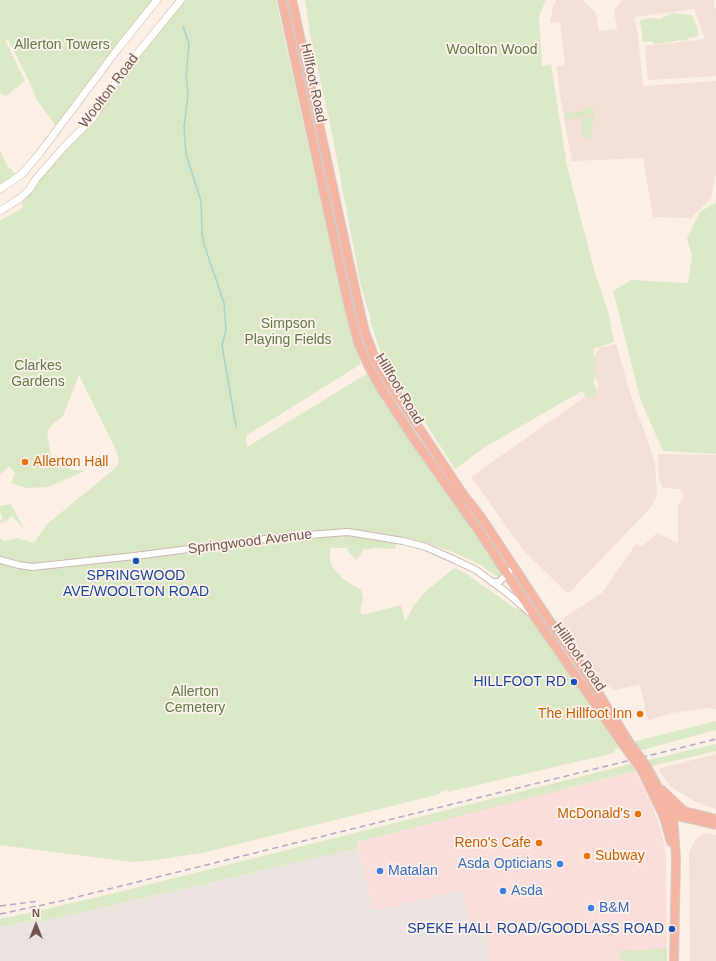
<!DOCTYPE html>
<style>
body{margin:0}
#map{position:relative;width:716px;height:961px;overflow:hidden;background:#fbefe6;font-family:Helvetica,sans-serif}
canvas{display:block}
.north{position:absolute;left:16px;top:905px;width:40px;height:40px;-webkit-text-stroke:3px #fef4ed;paint-order:stroke;rotate:0deg;font-size:11px;font-weight:700;line-height:16px;text-align:center;color:#73534d}
.north::after{content:'';display:block;margin:auto;width:14px;height:18px;background:#73534d;clip-path:polygon(50% 0,100% 100%,50% 72%,0 100%)}
</style>
<div id="map">
<canvas width="716" height="961"></canvas>
<div class="north">N</div>
</div>
<script>
const context = document.querySelector('canvas').getContext('2d');
context.lineJoin = 'round';
function paint(path, color) {
  context.fillStyle = color;
  context.fill(path, 'evenodd');
}
function shape(rows) {
  const path = new Path2D();
  for (const r of rows) {
    path.moveTo(r[0], r[1]);
    for (let i = 2; i < r.length; i += 2) path.lineTo(r[i], r[i + 1]);
  }
  return path;
}
function stroke(path, color, width, dash) {
  context.strokeStyle = color;
  context.lineWidth = width;
  context.lineCap = dash ? 'butt' : 'round';
  context.setLineDash(dash || []);
  context.stroke(path);
}
function label(font, color, halo, rows, align = 'center') {
  context.font = font + ' Helvetica,sans-serif';
  context.lineWidth = 3.5;
  context.setLineDash([]);
  context.textBaseline = 'middle';
  context.strokeStyle = halo;
  context.fillStyle = color;
  for (const [text, x, y, turn = 0] of rows) {
    context.save();
    context.translate(x, y);
    context.rotate((+turn || 0) * Math.PI / 180);
    context.textAlign = isNaN(turn) ? turn : align;
    if (halo) context.strokeText(text, 0, 0);
    context.fillText(text, 0, 0);
    context.restore();
  }
}
const residential = shape([
 [557,0,582,0,596,13,599,31,617,29,614,11,622,0,713,0,714,6,716,11,716,76,648,80,645,46,705,39,694,9,634,17,638,36,643,86,716,81,716,171,711,198,691,218,653,217,643,158,572,161,560,96,557,67,565,64,560,23,550,22,553,6],
 [616,344,633,402,648,441,655,465,657,495,652,506,568,594,524,551,471,477,599,387,591,363,599,348],
 [658,454,716,455,716,709,706,708,672,713,648,720,640,685,615,690,595,679,557,622,602,593,636,544,642,547,657,533,678,543,678,507,684,496,680,489,663,488,659,479],
 [716,754,716,809,696,802,671,787,658,769],
 [704,833,716,835,716,961,690,961,689,853,695,840]
]);
const commercial = shape([
 [635,771,652,805,661,830,666,853,667,961,491,961,485,933,385,956,357,842]
]);
const industrial = shape([
 [358,848,374,911,463,890,473,935,485,933,491,961,0,961,0,927,39,918,40,922]
]);
const green = shape([
 [0,0,158,0,57,128,37,100,29,81,8,39,5,40,25,81,6,96,0,94],
 [183,0,276,0,346,316,361,364,246,436,247,447,368,373,474,531,507,578,502,581,481,565,455,553,428,543,376,532,354,530,342,535,368,538,399,538,395,549,374,548,363,550,357,560,350,554,347,548,330,548,330,562,334,569,343,579,361,590,363,598,360,610,362,615,401,605,405,622,414,605,425,592,454,568,465,573,513,607,529,612,548,644,574,680,619,748,615,749,614,753,448,792,447,790,440,792,440,794,202,853,155,860,132,862,0,845,0,538,4,541,18,538,34,543,47,524,112,471,119,463,117,452,79,375,63,416,54,423,47,431,52,463,73,470,85,471,48,487,26,488,11,483,15,474,10,466,0,474,0,220,23,208,22,203,27,197,63,149,93,120,124,73],
 [305,0,546,0,539,16,542,66,551,64,567,166,595,273,608,311,614,342,593,349,596,363,593,369,597,376,593,381,596,388,595,397,586,398,582,391,485,447,455,469,388,364,385,366,370,320,371,319,361,287,331,128,310,34],
 [672,13,692,15,698,29,698,35,696,37,689,38,684,41,680,40,670,42,655,44,652,41,643,42,640,21,649,18,660,19],
 [589,107,592,108,594,112,578,118,565,120,564,115,566,113,579,112],
 [592,114,594,115,594,118,591,129,592,135,590,138,586,139,583,135,582,119],
 [0,151,8,167,17,175,0,187],
 [716,202,716,454,663,451,641,401,613,291,631,280,688,283,692,256,687,238,700,212],
 [11,504,24,529,12,516,5,522,0,523,0,520,3,519,0,512,0,506],
 [716,721,716,730,638,751,632,742],
 [716,744,716,751,652,766,648,766,644,761],
 [631,764,635,771,357,842,358,848,40,922,39,918,0,927,0,919,33,912,119,892],
 [667,948,667,961,625,961,619,958,619,951]
]);
const stream = shape([
 [183,26,189,44,186,76,188,94,184,128,186,154,201,201,202,233,204,244,224,303,226,330,222,345,236,427]
]);
const tertiary = shape([
 [0,560,19,565,32,567,135,556,281,537,348,532,403,541,426,547,453,559,476,570,506,592,529,612],
 [492,582,499,582,514,567]
]);
const secondary = shape([
 [0,189,22,174,39,154,117,50,157,0],
 [0,211,19,199,29,190,36,179,63,148,92,119,123,71,181,0]
]);
const trunk = shape([
 [282,0,349,308,358,342,368,365,382,390,416,442,477,528,535,617,624,746],
 [292,0,359,307,365,332,375,358,382,372,463,494,481,517,549,620,580,664,631,745],
 [647,767,673,815,676,858,674,961],
 [641,769,664,817,671,842],
 [662,790,684,811],
 [666,810,684,811,716,819],
 [668,816,673,815,716,825]
]);
const rail = shape([
 [0,906,40,901],
 [0,914,61,901,117,887,716,739]
]);
const trunkBridge = shape([
 [631,745,647,767],
 [624,746,641,769]
]);
const markers = [
 [25,462,4,"#e8710a"],
 [136,561,4,"#1a4fb4"],
 [574,682,4,"#1a4fb4"],
 [640,714,4,"#e8710a"],
 [638,814,4,"#e8710a"],
 [539,843,4,"#e8710a"],
 [587,856,4,"#e8710a"],
 [560,864,4,"#3f7fe0"],
 [380,871,4,"#3f7fe0"],
 [503,891,4,"#3f7fe0"],
 [591,908,4,"#3f7fe0"],
 [672,929,4,"#1a4fb4"]
];
const parkNames = [
 ["Allerton Towers",62,45],
 ["Woolton Wood",492,50],
 ["Simpson",288,324],
 ["Playing Fields",288,340],
 ["Clarkes",38,366],
 ["Gardens",38,382],
 ["Allerton",195,692],
 ["Cemetery",195,708]
];
const streetNames = [
 ["Hillfoot Road",313,83,78],
 ["Woolton Road",109,91,-53],
 ["Hillfoot Road",399,389,59],
 ["Springwood Avenue",250,542,-7],
 ["Hillfoot Road",579,657,55]
];
const foodNames = [
 ["Allerton Hall",33,462,"left"],
 ["The Hillfoot Inn",632,714],
 ["McDonald's",630,814],
 ["Reno's Cafe",531,843],
 ["Subway",595,856,"left"]
];
const transitNames = [
 ["SPRINGWOOD",136,576,"center"],
 ["AVE/WOOLTON ROAD",136,592,"center"],
 ["HILLFOOT RD",566,682],
 ["SPEKE HALL ROAD/GOODLASS ROAD",664,929]
];
const shopNames = [
 ["Asda Opticians",552,864,"right"],
 ["Matalan",388,871],
 ["Asda",511,891],
 ["B&M",599,908]
];
paint(residential, '#f2dfd5');
paint(commercial, '#fbdedb');
paint(industrial, '#ebe3e0');
paint(green, '#dae8c6');
stroke(stream, '#a3d5d2', 1.5);
stroke(tertiary, '#ceb7b0', 8);
stroke(secondary, '#d1b6ae', 8);
stroke(trunk, '#d5cbca', 10);
stroke(tertiary, '#fff', 6);
stroke(secondary, '#fff', 7);
stroke(trunk, '#f4b6a2', 8);
stroke(rail, '#b0a5c4', 1.5, [6, 4]);
stroke(trunkBridge, '#d5cbca', 10, []);
stroke(trunkBridge, '#f4b6a2', 8);
for (const [x, y, r, color] of markers) {
  const dot = new Path2D();
  dot.arc(x, y, r, 0, 2 * Math.PI);
  context.fillStyle = color;
  context.fill(dot);
  stroke(dot, '#fef4ed', 1.5);
}
label('14px', '#5e7845', '#fef4ed', parkNames);
label('14px', '#73534d', '#fef4ed', streetNames);
label('14px', '#c56008', '#fef4ed', foodNames, 'right');
label('14px', '#164399', '#fef4ed', transitNames, 'right');
label('14px', '#366cbe', '#fef4ed', shopNames, 'left');
</script>
